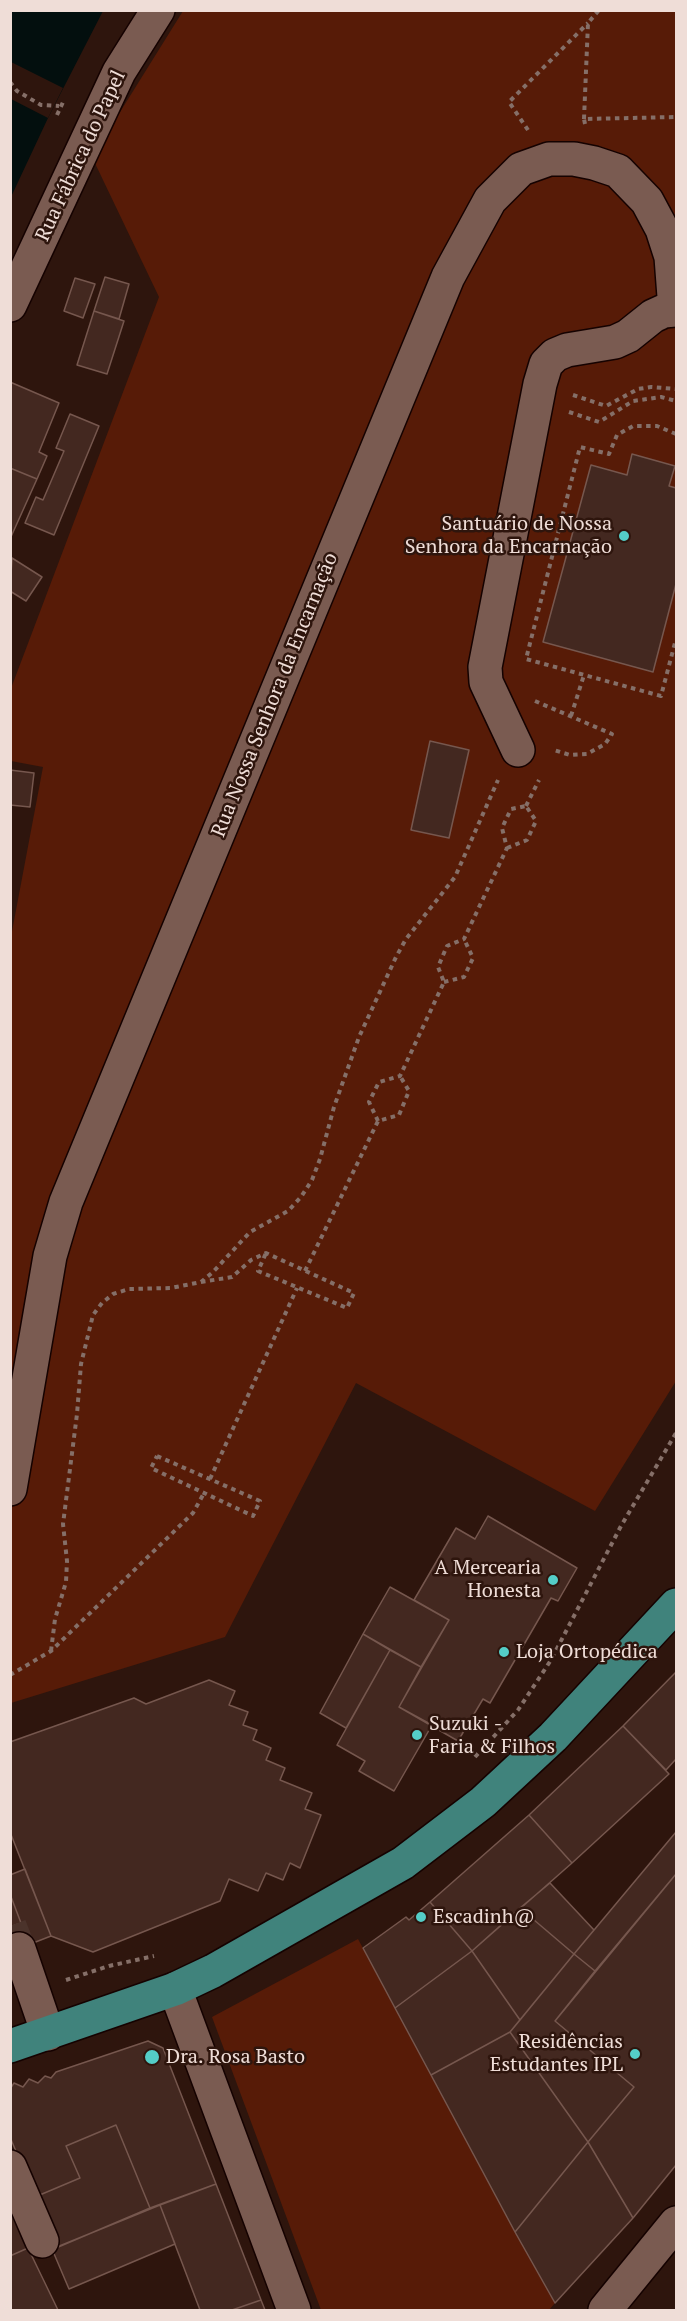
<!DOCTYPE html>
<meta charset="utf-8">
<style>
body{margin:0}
#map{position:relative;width:687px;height:2321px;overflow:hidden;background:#2e150d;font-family:"PT Serif",serif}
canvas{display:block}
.frame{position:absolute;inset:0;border:12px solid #efddd7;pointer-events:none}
</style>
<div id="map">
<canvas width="687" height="2321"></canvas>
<div class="frame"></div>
</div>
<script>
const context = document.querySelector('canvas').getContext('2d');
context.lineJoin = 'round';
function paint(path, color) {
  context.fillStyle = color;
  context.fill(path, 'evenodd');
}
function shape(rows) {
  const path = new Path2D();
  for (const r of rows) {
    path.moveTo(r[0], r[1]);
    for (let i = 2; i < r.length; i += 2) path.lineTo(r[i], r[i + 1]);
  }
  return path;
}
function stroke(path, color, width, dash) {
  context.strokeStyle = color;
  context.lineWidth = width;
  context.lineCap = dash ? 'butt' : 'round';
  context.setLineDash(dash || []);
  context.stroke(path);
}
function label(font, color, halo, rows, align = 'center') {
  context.font = font + ' "PT Serif",serif';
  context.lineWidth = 5;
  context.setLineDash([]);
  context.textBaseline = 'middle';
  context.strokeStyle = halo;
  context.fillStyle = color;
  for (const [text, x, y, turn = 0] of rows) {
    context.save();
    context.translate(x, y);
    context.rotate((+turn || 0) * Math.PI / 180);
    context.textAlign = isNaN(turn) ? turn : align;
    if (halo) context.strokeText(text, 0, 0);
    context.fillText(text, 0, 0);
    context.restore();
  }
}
const green = shape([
 [183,11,676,11,676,1381,595,1511,356,1383,225,1637,11,1703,10,942,43,767,11,761,10,691,159,297,92,157],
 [358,1939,555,2303,549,2310,321,2310,212,2017]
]);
const water = shape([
 [11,11,103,11,48,118,11,197]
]);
const pier = shape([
 [11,62,63,88,48,118,11,99]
]);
const building = shape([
 [105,277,129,284,119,319,94,311,105,277],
 [75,278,95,284,83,318,64,311,75,278],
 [94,311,124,321,107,374,77,365,94,311],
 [10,382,59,403,39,452,47,456,37,479,10,468,10,382],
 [70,414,99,426,54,535,25,523,36,497,43,500,64,451,56,448,70,414],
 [632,454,675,466,669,486,676,488,676,584,653,672,543,642,591,465,627,475,632,454],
 [10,468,37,479,10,539,10,468],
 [12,558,42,577,26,601,10,591,12,558],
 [430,741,469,750,449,838,411,830,430,741],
 [10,770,34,773,30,807,10,805,10,770],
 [488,1516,577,1568,558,1601,551,1598,490,1703,483,1699,458,1741,399,1707,449,1620,414,1600,456,1528,475,1539,488,1516],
 [390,1587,449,1620,421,1667,363,1634,390,1587],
 [363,1634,390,1650,346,1728,320,1713,363,1634],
 [390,1650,421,1667,399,1707,432,1725,394,1791,359,1771,365,1761,337,1745,390,1650],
 [676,1672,676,1759,666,1770,623,1726,676,1672],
 [209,1680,235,1691,229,1705,248,1712,243,1725,257,1730,253,1740,271,1748,266,1760,285,1768,280,1780,312,1793,305,1809,321,1815,300,1868,290,1863,283,1880,266,1873,258,1891,229,1879,220,1901,93,1952,51,1936,10,1832,10,1742,134,1698,146,1704,209,1680],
 [623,1726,669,1774,572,1863,529,1815,623,1726],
 [529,1815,572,1863,472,1951,430,1902,529,1815],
 [676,1832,676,1874,595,1971,574,1954,676,1832],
 [25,1869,51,1936,10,1952,10,1927,21,1923,10,1894,10,1875,25,1869],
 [676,1874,676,2165,633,2218,588,2142,634,2087,555,2021,676,1874],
 [550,1883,594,1930,574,1954,520,1908,550,1883],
 [10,1894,21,1923,10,1927,10,1894],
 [430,1902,472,1951,395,2008,363,1948,406,1917,409,1920,430,1902],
 [520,1908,574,1954,520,2020,472,1951,520,1908],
 [472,1951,520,2020,510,2032,431,2075,395,2008,472,1951],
 [574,1954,595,1971,555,2021,634,2087,588,2142,510,2032,574,1954],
 [510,2032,588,2142,515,2232,431,2075,510,2032],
 [148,2041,163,2048,216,2184,150,2208,116,2125,66,2146,80,2178,35,2197,10,2137,10,2089,14,2083,23,2087,29,2079,38,2083,45,2076,51,2078,56,2072,148,2041],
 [116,2125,150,2208,56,2248,35,2197,80,2178,66,2146,116,2125],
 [588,2142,633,2218,555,2303,515,2232,588,2142],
 [216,2184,261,2300,232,2310,200,2310,160,2205,216,2184],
 [160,2205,175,2244,69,2289,52,2249,160,2205],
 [10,2211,28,2248,10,2256,10,2211],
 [28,2248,58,2310,10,2310,10,2256,28,2248],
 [261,2300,265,2310,232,2310,261,2300]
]);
const minorTunnel = shape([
 [10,1926,19,1949]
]);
const path = shape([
 [10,82,17,91,41,105,59,106],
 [57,115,64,100],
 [584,119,588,23,599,10],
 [585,124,584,119,676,117],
 [528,130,509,102,588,23],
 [573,395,606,406,638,389,651,387,676,389],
 [569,412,599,422,633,401,661,397,676,401],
 [676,434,657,426,633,426,617,435,609,454,580,447,526,659,661,696,676,639],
 [535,701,612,734,605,744,587,754,570,755,554,750],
 [571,716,584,675],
 [526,806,539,780],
 [507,848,527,840,536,821,526,806],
 [444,982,464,977,473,958,464,939],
 [378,1121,369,1102,379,1082,400,1076,444,982,438,967,447,946,464,939,507,848,502,828,511,809,526,806],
 [305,1271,378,1121,399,1115,409,1091,400,1076],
 [201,1282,232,1277,251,1260,266,1253,354,1293,347,1308,258,1271,266,1253],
 [157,1456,260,1501,253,1516,151,1468,157,1456],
 [210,1479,297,1288],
 [51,1651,55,1619,66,1582,67,1561,63,1524,77,1414,81,1364,93,1315,102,1303,113,1294,129,1289,171,1288,201,1282,213,1272,250,1232,288,1211,301,1197,312,1180,320,1159,334,1107,359,1037,396,957,406,939,455,877,498,780],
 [10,1675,51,1651,193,1513,204,1493],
 [475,1757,518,1710,551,1660,621,1526,676,1433],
 [66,1980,109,1966,154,1956]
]);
const minor = shape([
 [10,305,119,72,158,10],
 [10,1489,50,1256,66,1202,448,277,490,200,521,169,549,159,574,159,594,163,618,171,647,201,662,229,671,257,675,310,664,311,653,316,628,336,615,342,567,350,555,355,546,364,540,384,485,667,486,682,518,750],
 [19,1949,48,2034],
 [175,1989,294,2310],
 [10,2167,42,2241],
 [605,2310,676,2223]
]);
const major = shape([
 [10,2046,175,1989,213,1971,403,1863,483,1802,553,1737,676,1605]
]);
const markers = [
 [624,536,6,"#54cdc7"],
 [553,1580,6,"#54cdc7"],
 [504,1652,6,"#54cdc7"],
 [417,1735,6,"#54cdc7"],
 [421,1917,6,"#54cdc7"],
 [635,2054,6,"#54cdc7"],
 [152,2057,8,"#54cdc7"]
];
const streetNames = [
 ["Rua Fábrica do Papel",81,156,-65],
 ["Rua Nossa Senhora da Encarnação",275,695,-68]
];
const poiNames = [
 ["Santuário de Nossa",612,524,"right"],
 ["Senhora da Encarnação",612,547,"right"],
 ["A Mercearia",541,1568,"right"],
 ["Honesta",541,1591,"right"],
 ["Loja Ortopédica",516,1652],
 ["Suzuki -",429,1724],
 ["Faria & Filhos",429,1747],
 ["Escadinh@",433,1917],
 ["Residências",623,2042,"right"],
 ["Estudantes IPL",623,2065,"right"],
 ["Dra. Rosa Basto",166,2057]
];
paint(green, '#571b07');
paint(water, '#030f0e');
paint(pier, '#2e150d');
paint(building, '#432820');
stroke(building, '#76574e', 1.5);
stroke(minorTunnel, '#4b332b', 33, [33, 16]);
stroke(minor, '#150200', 36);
stroke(major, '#150200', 36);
stroke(path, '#856f68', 4, [4.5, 4.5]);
stroke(minor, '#7a5b51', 33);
stroke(major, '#40837c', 33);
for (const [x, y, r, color] of markers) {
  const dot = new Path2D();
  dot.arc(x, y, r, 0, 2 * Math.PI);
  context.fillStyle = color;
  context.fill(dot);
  stroke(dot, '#2e150d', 2);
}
label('20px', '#efddd7', '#2e150d', streetNames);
label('20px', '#efddd7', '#2e150d', poiNames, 'left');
</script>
